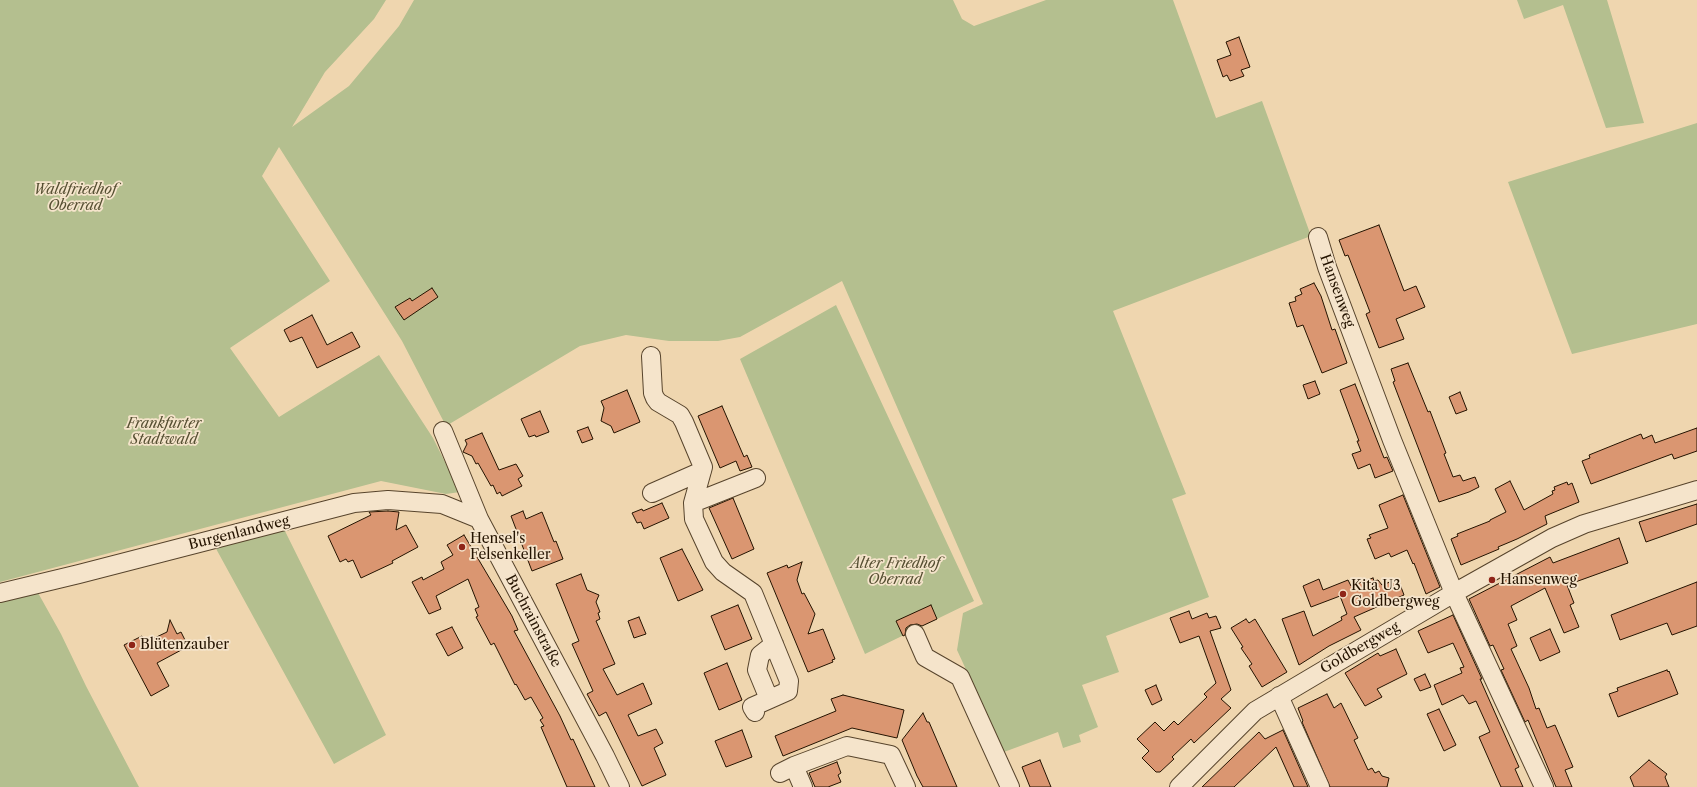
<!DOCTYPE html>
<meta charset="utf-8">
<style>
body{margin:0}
canvas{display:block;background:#efd6af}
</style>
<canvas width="1697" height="787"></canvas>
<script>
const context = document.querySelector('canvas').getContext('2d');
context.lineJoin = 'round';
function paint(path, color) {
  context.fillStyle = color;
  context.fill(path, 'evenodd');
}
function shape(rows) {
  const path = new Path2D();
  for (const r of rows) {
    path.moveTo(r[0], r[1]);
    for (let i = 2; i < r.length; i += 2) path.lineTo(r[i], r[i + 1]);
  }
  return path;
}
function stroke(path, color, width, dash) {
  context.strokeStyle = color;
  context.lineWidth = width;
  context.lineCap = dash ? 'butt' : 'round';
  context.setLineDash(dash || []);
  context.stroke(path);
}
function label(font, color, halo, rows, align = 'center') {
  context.font = font + ' "Libre Caslon Text",serif';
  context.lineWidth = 3.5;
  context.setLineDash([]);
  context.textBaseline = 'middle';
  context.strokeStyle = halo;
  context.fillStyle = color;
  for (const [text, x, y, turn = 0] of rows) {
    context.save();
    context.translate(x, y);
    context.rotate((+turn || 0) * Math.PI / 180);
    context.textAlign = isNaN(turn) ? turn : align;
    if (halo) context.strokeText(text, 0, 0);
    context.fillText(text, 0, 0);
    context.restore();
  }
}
const green = shape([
 [0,0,386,0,374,19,325,72,292,127,349,86,399,26,414,0,953,0,962,19,974,26,1046,0,1173,0,1216,118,1262,101,1311,236,1113,311,1186,494,1172,499,1209,597,1106,636,1119,672,1082,685,1098,727,1079,735,1081,742,1063,748,1058,732,1004,752,957,650,963,613,983,604,842,281,740,337,718,341,669,341,626,335,580,346,446,426,402,341,279,147,262,176,330,281,230,348,279,417,379,355,433,438,460,492,446,494,381,481,0,582],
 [1517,0,1607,0,1644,123,1606,128,1563,5,1524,19],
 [1697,123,1697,324,1572,354,1508,182],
 [836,305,974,601,865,654,740,359],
 [283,527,386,735,334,764,214,545],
 [37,591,61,634,86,686,139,787,0,787,0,601]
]);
const building = shape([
 [1239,37,1250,67,1241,70,1244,76,1230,81,1227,75,1223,77,1217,60,1231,55,1226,42,1239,37],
 [1379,225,1404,291,1416,286,1425,307,1396,319,1404,339,1379,348,1366,314,1370,312,1348,255,1345,256,1339,240,1379,225],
 [1314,283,1321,296,1332,330,1335,329,1347,363,1322,373,1303,325,1297,327,1289,303,1296,301,1295,297,1302,294,1300,289,1314,283],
 [432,288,438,297,404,320,395,307,410,298,412,301,432,288],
 [312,315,327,345,352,332,360,347,317,368,302,337,290,342,284,330,312,315],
 [1408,363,1428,412,1430,411,1446,453,1444,454,1453,477,1460,475,1463,481,1475,477,1479,487,1469,492,1439,502,1393,382,1395,381,1391,369,1408,363],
 [1315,381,1320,394,1308,399,1303,385,1315,381],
 [1355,384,1384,458,1387,457,1393,471,1375,478,1370,464,1358,469,1352,454,1361,451,1357,441,1359,441,1340,390,1355,384],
 [627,390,640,422,614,433,611,426,601,421,604,408,601,401,627,390],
 [1460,392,1467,410,1456,414,1449,397,1460,392],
 [722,406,744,457,747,455,752,467,740,471,736,461,720,468,698,416,722,406],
 [540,411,549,432,536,437,535,435,529,437,521,419,540,411],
 [588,427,593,439,582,443,577,431,588,427],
 [1697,428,1697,451,1674,459,1672,454,1591,484,1582,461,1590,458,1589,455,1641,434,1643,439,1652,435,1655,443,1697,428],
 [482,433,499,470,516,464,523,476,518,479,522,486,502,496,500,492,497,494,493,485,491,486,478,463,476,464,472,456,463,452,467,444,465,440,482,433],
 [1510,481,1524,510,1553,494,1552,491,1555,490,1554,487,1567,482,1568,485,1572,483,1579,502,1545,516,1547,524,1517,539,1498,547,1499,549,1461,565,1451,539,1458,536,1457,534,1490,521,1490,520,1506,512,1495,489,1510,481],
 [1403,495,1440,587,1426,594,1414,563,1413,564,1407,550,1391,557,1389,553,1375,559,1367,539,1371,538,1369,535,1388,528,1379,505,1403,495],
 [733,498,754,549,732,559,709,508,733,498],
 [662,503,669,518,644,529,641,522,637,523,632,513,642,509,643,511,662,503],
 [1697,504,1697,524,1646,542,1639,522,1697,504],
 [388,511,399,512,396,530,406,525,418,547,392,561,393,563,361,578,353,560,348,562,346,559,340,562,328,536,371,515,369,512,388,511],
 [523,511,526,519,542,512,554,542,556,541,563,559,532,571,511,516,523,511],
 [464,535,512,616,518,630,514,631,560,716,571,740,573,739,595,787,567,787,541,727,544,726,540,720,543,718,531,697,525,700,516,684,515,685,494,643,491,645,476,617,478,616,475,609,479,607,468,579,436,596,441,609,429,614,412,582,422,577,423,580,444,569,441,562,453,555,447,545,464,535],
 [1619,538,1628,563,1567,585,1574,603,1570,605,1579,627,1564,633,1545,588,1511,606,1517,620,1508,624,1517,646,1511,649,1529,688,1536,709,1539,708,1547,728,1555,725,1573,767,1565,770,1572,787,1556,787,1528,720,1525,722,1501,670,1504,669,1493,645,1490,646,1469,599,1550,557,1553,563,1619,538],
 [682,549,703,590,678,601,660,558,682,549],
 [802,562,797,580,802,594,804,593,815,614,808,634,823,629,835,659,832,660,833,662,808,672,767,573,787,565,788,568,802,562],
 [581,574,587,590,599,595,596,602,600,612,598,613,600,619,596,621,615,664,603,669,617,695,643,683,652,704,628,715,638,736,656,729,663,743,654,748,666,775,642,786,606,712,599,716,587,694,593,691,572,644,579,641,556,584,581,574],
 [1373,578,1374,581,1378,580,1382,585,1398,579,1404,595,1354,617,1361,630,1329,646,1299,665,1282,619,1304,611,1313,636,1342,620,1341,617,1347,614,1340,596,1311,607,1303,586,1319,579,1323,590,1348,580,1351,586,1373,578],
 [1697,582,1697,626,1672,635,1667,623,1620,640,1611,615,1697,582],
 [738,605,752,639,725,650,711,616,738,605],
 [931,605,937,619,922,626,917,624,910,625,906,628,905,635,903,636,896,621,931,605],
 [1189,611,1192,619,1207,613,1209,618,1216,616,1221,628,1210,631,1231,690,1221,699,1231,708,1194,743,1191,739,1172,757,1174,759,1160,772,1156,772,1142,758,1149,751,1137,739,1155,722,1164,731,1174,721,1178,725,1207,697,1204,694,1216,683,1199,636,1180,643,1170,618,1189,611],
 [1453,615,1482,679,1480,679,1519,767,1515,769,1523,787,1501,787,1479,737,1490,732,1476,701,1469,704,1463,695,1442,705,1434,685,1462,673,1460,668,1464,667,1453,643,1428,653,1418,631,1453,615],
 [639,617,646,634,634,638,628,621,639,617],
 [1246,619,1249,623,1255,619,1287,672,1262,687,1249,666,1252,664,1241,648,1243,647,1231,628,1246,619],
 [170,620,177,634,181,632,186,642,183,644,185,648,157,663,169,686,151,696,124,645,142,636,146,642,167,632,170,620],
 [452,627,463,648,448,656,436,634,452,627],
 [1550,629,1560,652,1540,661,1530,638,1550,629],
 [1396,649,1407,674,1377,689,1382,697,1365,706,1345,673,1378,653,1380,656,1396,649],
 [727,663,742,700,719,710,704,673,727,663],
 [1667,670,1668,672,1669,671,1678,694,1618,717,1609,694,1618,691,1617,688,1667,670],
 [1425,674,1431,687,1420,691,1414,679,1425,674],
 [1156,685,1162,700,1152,705,1145,690,1156,685],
 [1327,694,1334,708,1341,703,1358,738,1354,740,1368,770,1372,768,1375,773,1379,771,1382,776,1389,778,1387,787,1330,787,1302,722,1303,721,1298,708,1327,694],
 [843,695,904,710,897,738,852,728,783,756,775,736,836,711,831,699,843,695],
 [1439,709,1456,745,1444,751,1427,714,1439,709],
 [923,713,927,722,929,722,957,787,923,787,917,776,902,740,923,713],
 [742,730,752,757,726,767,715,741,742,730],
 [1283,730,1308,787,1294,787,1276,747,1234,787,1202,787,1259,732,1265,739,1283,730],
 [1040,760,1051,787,1030,787,1022,767,1040,760],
 [1649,760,1667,774,1665,777,1669,787,1634,787,1630,777,1649,760],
 [837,762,841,773,838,775,841,782,828,787,815,787,809,773,837,762]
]);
const minor = shape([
 [1318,237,1327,267,1392,440,1454,593,1544,787],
 [651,356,653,393,655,398,658,402,680,415,684,422,703,467,693,503,694,519,714,562,723,572,753,593,789,681,788,691,752,707,755,712],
 [443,431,479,519,605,756,620,787],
 [652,493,702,471],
 [693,503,756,478],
 [0,593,79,574,354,503,388,500,442,504,479,519],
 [915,634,925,657,960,677,1010,787],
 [1279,696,1320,787],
 [769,699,757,670,760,655,774,644],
 [794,766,847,746,891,755,906,787],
 [780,773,794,766,803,787],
 [1179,787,1255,711,1454,593,1552,538,1584,524,1697,490]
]);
const markers = [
 [462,547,4,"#8f2418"],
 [1492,580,4,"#8f2418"],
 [1343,594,4,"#8f2418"],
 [132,645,4,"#8f2418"]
];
const parkNames = [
 ["Waldfriedhof",75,190],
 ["Oberrad",75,206],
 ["Frankfurter",164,424],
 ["Stadtwald",164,440],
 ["Alter Friedhof",895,564],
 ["Oberrad",895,580]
];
const streetNames = [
 ["Hansenweg",1337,291,70],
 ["Burgenlandweg",239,533,-14],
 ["Buchrainstraße",533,621,62],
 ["Goldbergweg",1360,648,-30]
];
const poiNames = [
 ["Hensel's",470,539],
 ["Felsenkeller",470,555],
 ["Hansenweg",1500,580],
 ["Kita U3",1351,586],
 ["Goldbergweg",1351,602],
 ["Blütenzauber",140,645]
];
paint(green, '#b4bf8f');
paint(building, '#da9671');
stroke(building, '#241300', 1);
stroke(minor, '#57442c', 20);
stroke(minor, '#f5e4cb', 18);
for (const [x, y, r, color] of markers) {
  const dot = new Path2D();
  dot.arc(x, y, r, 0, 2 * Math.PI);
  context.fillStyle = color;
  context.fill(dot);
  stroke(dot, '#f5e4cb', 1.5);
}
label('italic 14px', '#564f32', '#f5e4cb', parkNames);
label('14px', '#241300', '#f5e4cb', streetNames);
label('14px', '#241300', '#f5e4cb', poiNames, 'left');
</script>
